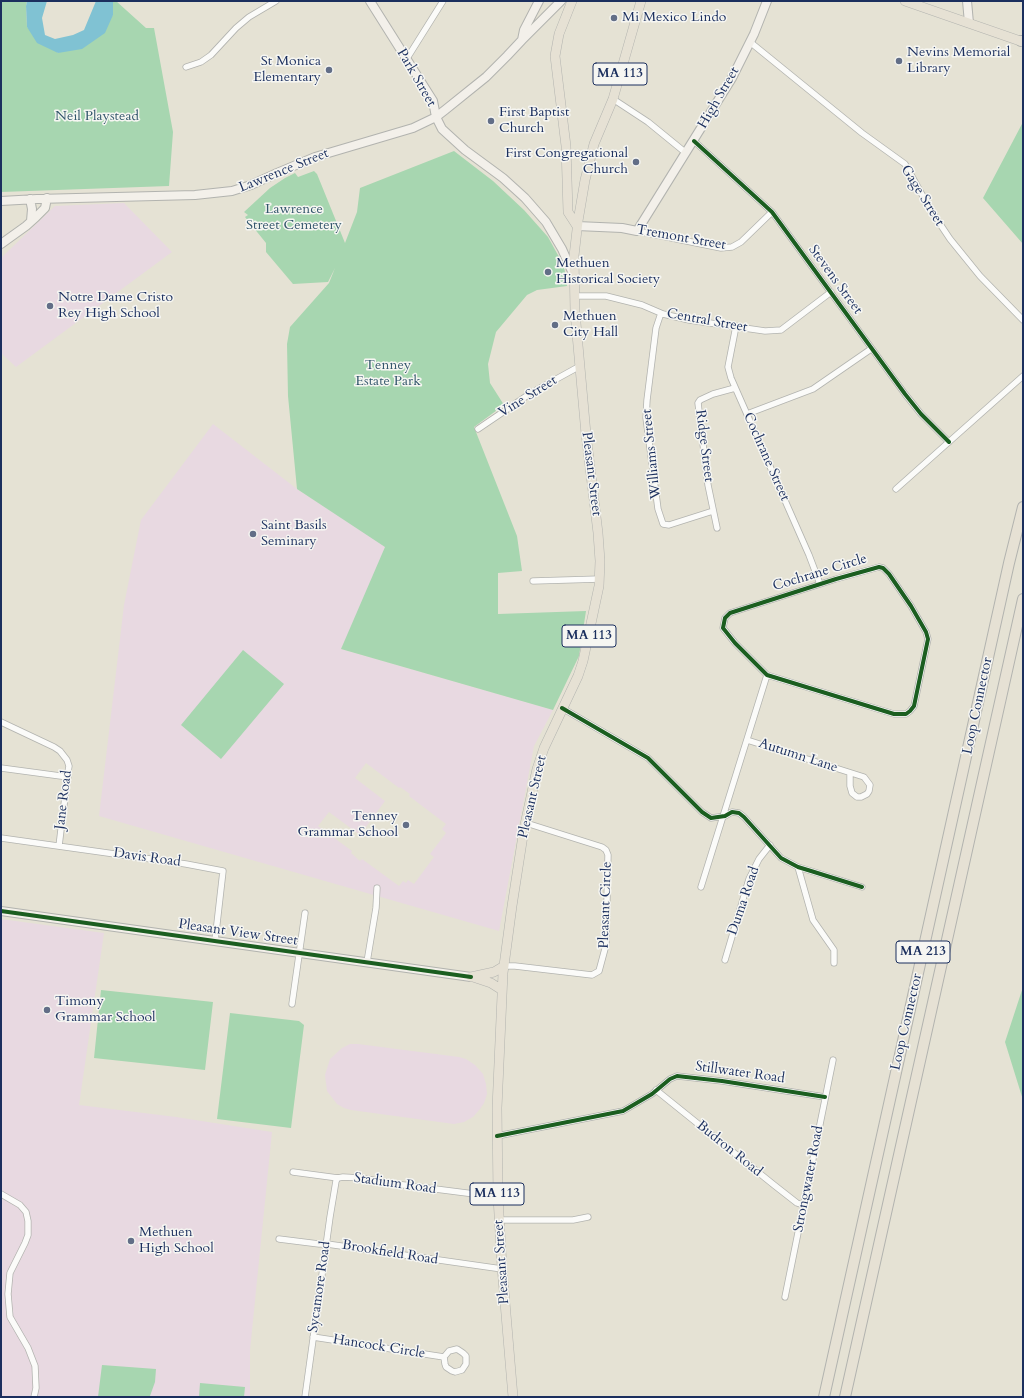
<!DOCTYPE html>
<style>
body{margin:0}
#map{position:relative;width:1024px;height:1398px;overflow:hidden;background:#e5e2d4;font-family:Cardo,serif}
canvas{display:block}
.frame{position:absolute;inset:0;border:2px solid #1b2f5e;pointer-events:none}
</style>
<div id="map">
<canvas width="1024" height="1398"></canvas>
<div class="frame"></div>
</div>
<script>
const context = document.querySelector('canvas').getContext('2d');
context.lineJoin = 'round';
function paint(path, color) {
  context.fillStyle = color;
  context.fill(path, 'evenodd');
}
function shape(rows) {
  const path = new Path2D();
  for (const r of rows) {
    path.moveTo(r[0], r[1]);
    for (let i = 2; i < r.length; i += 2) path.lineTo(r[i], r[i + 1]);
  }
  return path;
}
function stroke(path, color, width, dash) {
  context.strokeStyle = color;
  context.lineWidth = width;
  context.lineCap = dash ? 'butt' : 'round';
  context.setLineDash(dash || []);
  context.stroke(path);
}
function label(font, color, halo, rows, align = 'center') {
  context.font = font + ' Cardo,serif';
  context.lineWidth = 3;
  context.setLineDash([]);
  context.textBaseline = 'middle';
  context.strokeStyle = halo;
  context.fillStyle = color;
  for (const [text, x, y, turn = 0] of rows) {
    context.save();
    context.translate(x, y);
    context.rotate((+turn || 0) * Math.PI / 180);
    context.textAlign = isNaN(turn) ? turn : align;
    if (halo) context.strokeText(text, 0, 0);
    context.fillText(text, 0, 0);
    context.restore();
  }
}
const built = shape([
 [124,203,172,252,16,367,1,353,1,258,55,206],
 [213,424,297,489,389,548,341,649,553,710,534,746,499,931,99,816,124,605,141,520],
 [366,763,399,788,400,787,410,794,409,796,446,824,442,829,446,833,430,854,434,857,414,884,408,880,406,883,403,881,399,886,362,859,360,861,351,853,352,851,318,826,329,812,360,835,385,801,355,778],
 [1,919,104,933,79,1105,176,1117,272,1132,250,1350,250,1397,1,1397],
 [350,1044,358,1044,459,1057,466,1059,475,1065,483,1074,486,1084,487,1094,484,1103,480,1109,473,1117,464,1122,454,1124,351,1110,344,1108,337,1104,327,1091,325,1075,330,1059,342,1048]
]);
const green = shape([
 [1,1,27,1,26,6,27,27,58,53,113,15,113,1,116,1,146,28,154,28,173,132,169,186,1,192],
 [1023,122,1023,244,983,198],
 [454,151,493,181,524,210,548,237,564,266,567,286,537,290,527,295,496,332,488,364,490,383,504,405,474,427,517,536,522,571,498,573,498,614,586,611,579,656,553,710,341,649,385,547,297,489,288,396,287,344,290,327,329,283,335,268,328,282,293,284,266,252,266,243,245,217,248,215,244,212,270,188,285,178,295,173,298,177,314,171,317,174,345,243,357,212,360,188],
 [243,650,284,684,221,759,181,725],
 [1023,987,1023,1100,1005,1042],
 [101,990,213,1002,205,1070,94,1058],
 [230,1013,299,1021,304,1025,291,1128,217,1119],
 [102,1365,156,1369,155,1382,150,1396,149,1397,98,1397],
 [200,1383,245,1387,244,1397,199,1397]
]);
const water = shape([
 [27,1,47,1,42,18,45,35,55,39,73,35,84,30,96,1,113,1,113,15,105,33,82,49,58,53,37,43,27,27,26,6]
]);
const street = shape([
 [750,42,862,133,905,164,930,209,950,239,980,276,1023,320],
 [406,60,443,1],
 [186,67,201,62,211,55,236,28,249,17,276,1],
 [613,99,648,122,686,153],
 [694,141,772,212,905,394,921,414,949,442],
 [637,231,721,248,732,247,741,242,772,212],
 [574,296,606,296,642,305,663,314,689,320,765,331,781,330,831,292],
 [661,313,656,328,647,400,646,418,658,509,663,524,669,525,713,511],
 [736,326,728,367,731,378,809,555,820,584],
 [747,414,813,389,871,349],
 [478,429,531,393,580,366],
 [896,489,1023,376],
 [717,528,708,485,698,403,700,400,713,394,735,388],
 [879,567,883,568,889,574,911,606,926,632,928,639,914,706,910,711,906,714,894,714,767,675,735,643,723,628,725,618,730,613,836,579,879,567],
 [533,581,600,579],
 [562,708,648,758,702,812,711,818,725,816,732,812,739,813,744,817,781,858,798,867,811,871,862,887],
 [1,722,54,747,60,751,67,760,69,766,68,772,59,846],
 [747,740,864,777,870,785,869,791,867,794,861,797,857,797,852,793,850,786,850,773],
 [1,768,68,777],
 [1,838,186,864,223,871,215,941],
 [798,867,813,920,834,950,834,963],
 [701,887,767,675],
 [725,960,749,879,759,859,770,845],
 [367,962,376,908,377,888],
 [504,966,515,966,592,975,599,971,606,945,608,855,606,850,602,847,526,823],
 [292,1004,305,913],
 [656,1090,774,1185,797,1203,803,1205],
 [497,1136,623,1111,652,1094,670,1079,677,1076,722,1081,825,1097],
 [293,1172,338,1178,343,1177,361,1178,396,1184,498,1197],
 [1,1194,20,1205,26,1212,28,1221,28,1235,25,1243,10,1273,8,1294,10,1317,28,1348,35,1366,36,1388,34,1397],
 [499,1220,573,1220,588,1217],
 [279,1239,319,1244,327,1244,502,1269],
 [785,1297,833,1060],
 [313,1337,444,1357,445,1364,446,1367,452,1371,455,1372,462,1370,466,1364,466,1356,463,1353,457,1349,449,1351,444,1357],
 [305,1397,330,1217,336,1181,338,1178]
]);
const secondary = shape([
 [370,1,433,101,436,117,442,129,465,150,503,178,525,198,546,222,562,249,574,276],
 [967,1,969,23],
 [522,40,561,1],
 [30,199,32,209,31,221],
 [1,201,37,199,195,195,232,191,251,185,277,173,315,157,413,128,436,117,445,110,486,77,507,56,522,40,524,30,539,1],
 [577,226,622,228,637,231,732,78,754,34,767,1],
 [1,244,26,226,36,217,45,208,47,198],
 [1,911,471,977]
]);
const primary = shape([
 [572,1,559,34,555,56,566,146,568,212,577,226],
 [905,1,1023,42],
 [471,977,494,972,504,966],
 [473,977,491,983,502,990],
 [513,1397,502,1267,498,1197,497,1108,503,973,512,906,524,829,537,769,544,748,578,676,583,661,599,586,600,561,598,533,586,434,575,312,574,256,578,221,585,180,594,144,613,99,641,1]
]);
const highway = shape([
 [1021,41,1023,41],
 [824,1397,1009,563,1023,507],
 [845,1397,1023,599]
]);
const cycleway = shape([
 [694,141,772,212,905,394,921,414,949,442],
 [879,567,883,568,889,574,911,606,926,632,928,639,914,706,910,711,906,714,894,714,767,675,735,643,723,628,725,618,730,613,836,579,879,567],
 [562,708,648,758,702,812,711,818,725,816,732,812,739,813,744,817,781,858,798,867,811,871,862,887],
 [1,911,471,977],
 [497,1136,623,1111,652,1094,670,1079,677,1076,722,1081,825,1097]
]);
const markers = [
 [614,18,4,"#626e87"],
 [899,61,4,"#626e87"],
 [329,70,4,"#626e87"],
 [491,121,4,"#626e87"],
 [636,162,4,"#626e87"],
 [548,272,4,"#626e87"],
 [50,306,4,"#626e87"],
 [555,325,4,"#626e87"],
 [253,534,4,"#626e87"],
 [406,825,4,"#626e87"],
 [47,1010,4,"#626e87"],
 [131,1241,4,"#626e87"]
];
const shields = [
 [620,74,54],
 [589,636,54],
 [923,952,54],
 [497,1194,54]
];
const shieldNames = [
 ["MA 113",620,74],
 ["MA 113",589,636],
 ["MA 213",923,952],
 ["MA 113",497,1194]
];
const poiNames = [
 ["Mi Mexico Lindo",622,18],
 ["Nevins Memorial",907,53],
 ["Library",907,69],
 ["St Monica",321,62,"right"],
 ["Elementary",321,78,"right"],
 ["First Baptist",499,113],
 ["Church",499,129],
 ["First Congregational",628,154,"right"],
 ["Church",628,170,"right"],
 ["Methuen",556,264],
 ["Historical Society",556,280],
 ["Notre Dame Cristo",58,298],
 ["Rey High School",58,314],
 ["Methuen",563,317],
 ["City Hall",563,333],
 ["Saint Basils",261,526],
 ["Seminary",261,542],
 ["Tenney",398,817,"right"],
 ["Grammar School",398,833,"right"],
 ["Timony",55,1002],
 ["Grammar School",55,1018],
 ["Methuen",139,1233],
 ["High School",139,1249]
];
const streetNames = [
 ["Park Street",416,78,60],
 ["High Street",719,98,-60],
 ["Lawrence Street",284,171,-22],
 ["Gage Street",922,196,58],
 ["Tremont Street",681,238,10],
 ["Stevens Street",835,280,54],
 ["Central Street",707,321,10],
 ["Vine Street",528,397,-32],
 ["Ridge Street",704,446,83],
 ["Williams Street",652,454,-96],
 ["Cochrane Street",766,457,66],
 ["Pleasant Street",591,474,83],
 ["Cochrane Circle",820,573,-17],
 ["Loop Connector",978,706,-78],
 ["Autumn Lane",798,756,18],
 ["Pleasant Street",533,797,-77],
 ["Jane Road",64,800,-83],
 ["Davis Road",147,858,8],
 ["Duma Road",744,901,-71],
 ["Pleasant Circle",606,905,-88],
 ["Pleasant View Street",238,933,8],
 ["Loop Connector",907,1022,-77],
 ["Stillwater Road",740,1073,8],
 ["Budron Road",729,1149,39],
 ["Strongwater Road",809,1179,-79],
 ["Stadium Road",395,1184,8],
 ["Brookfield Road",390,1253,9],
 ["Pleasant Street",502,1262,-94],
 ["Sycamore Road",320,1287,-82],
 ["Hancock Circle",379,1347,9]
];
const parkNames = [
 ["Neil Playstead",97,117],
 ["Lawrence",294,210],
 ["Street Cemetery",294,226],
 ["Tenney",388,366],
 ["Estate Park",388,382]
];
paint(built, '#e8d9e1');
paint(green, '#a7d6b0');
paint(water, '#80c2d3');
stroke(street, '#b2b3af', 7);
stroke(secondary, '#b2b3af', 10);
stroke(primary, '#b2b3af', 10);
stroke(highway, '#b2b3af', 12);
stroke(street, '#fbfbf9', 5.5);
stroke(secondary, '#f3f0ea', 8);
stroke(primary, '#e6e1d4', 9);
stroke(highway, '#e6e1d4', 10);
stroke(cycleway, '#1b5e20', 4);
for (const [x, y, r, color] of markers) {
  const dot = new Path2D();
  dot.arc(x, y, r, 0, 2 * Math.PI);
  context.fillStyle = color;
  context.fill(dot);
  stroke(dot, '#f6f6f2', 1.5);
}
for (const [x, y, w] of shields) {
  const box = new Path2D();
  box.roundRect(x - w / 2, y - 11, w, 22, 3);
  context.fillStyle = '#f6f6f2';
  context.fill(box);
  stroke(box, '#1b2f5e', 1);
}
label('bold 13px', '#1b2f5e', null, shieldNames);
label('14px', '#1b2f5e', '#f6f6f2', poiNames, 'left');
label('14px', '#1b2f5e', '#f6f6f2', streetNames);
label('14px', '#32566b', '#f6f6f2', parkNames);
</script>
